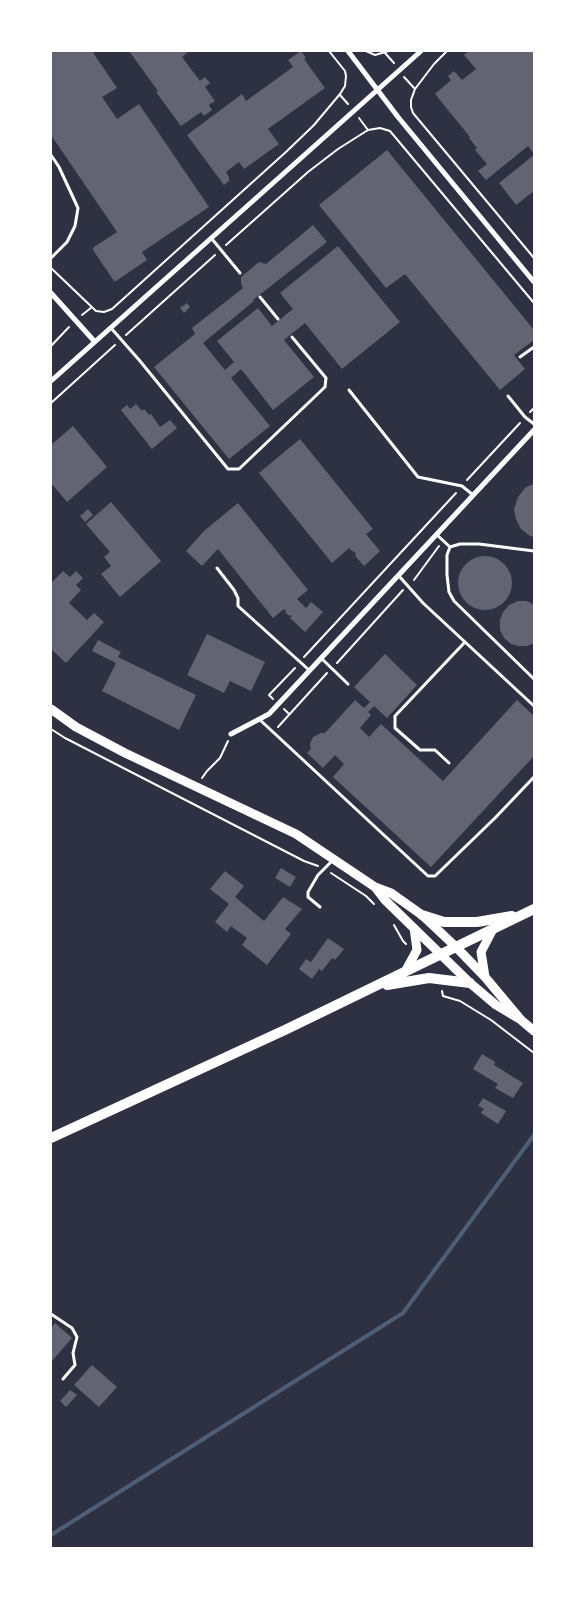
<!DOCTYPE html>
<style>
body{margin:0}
#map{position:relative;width:585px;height:1599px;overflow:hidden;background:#2d3142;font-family:Arial,sans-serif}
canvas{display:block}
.frame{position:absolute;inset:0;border:52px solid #fff;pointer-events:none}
</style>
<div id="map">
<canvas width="585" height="1599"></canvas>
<div class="frame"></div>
</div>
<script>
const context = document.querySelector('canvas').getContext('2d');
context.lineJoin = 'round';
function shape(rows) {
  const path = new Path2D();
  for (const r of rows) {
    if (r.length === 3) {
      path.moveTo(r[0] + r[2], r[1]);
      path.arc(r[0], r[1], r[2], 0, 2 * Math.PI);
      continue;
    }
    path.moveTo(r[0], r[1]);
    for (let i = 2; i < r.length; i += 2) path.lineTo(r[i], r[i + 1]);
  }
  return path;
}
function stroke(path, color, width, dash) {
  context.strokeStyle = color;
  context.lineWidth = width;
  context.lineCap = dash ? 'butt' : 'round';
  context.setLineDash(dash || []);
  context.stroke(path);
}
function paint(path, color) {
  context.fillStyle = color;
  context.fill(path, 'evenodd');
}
const stream = shape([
 [51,1535,403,1313,534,1135]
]);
const building = shape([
 [51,51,92,51,117,88,102,97,117,119,139,104,209,207,142,252,147,260,116,281,114,281,93,250,94,247,117,232,51,135],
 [129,51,189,51,182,57,200,81,205,77,210,83,205,87,215,101,209,105,212,110,204,116,201,112,181,126,156,92,158,91],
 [301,51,306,58,304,59,325,88,268,129,279,144,244,169,239,162,226,172,229,177,229,181,224,185,187,135,242,94,246,101,293,67,288,60],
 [469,51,534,51,534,154,528,146,486,180,478,171,487,164,475,150,477,148,469,138,470,137,435,94,451,80,448,76,454,71,462,80,476,69,464,55],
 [387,150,534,330,534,340,514,355,525,369,500,390,405,274,386,288,319,205],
 [534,155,534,191,516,205,499,183],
 [313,225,327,242,253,300,254,301,203,343,225,370,234,362,217,341,258,308,272,326,293,309,280,293,338,246,400,322,342,369,305,323,284,340,314,377,273,410,241,369,231,378,270,426,229,459,154,367,195,334,192,328,243,288,241,283,241,277,259,262,266,264],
 [187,303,190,307,184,313,180,308],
 [136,404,142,411,144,409,149,415,151,414,160,427,170,420,177,428,152,449,121,410,127,405,130,409],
 [73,426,107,467,67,502,51,483,51,445],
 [300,439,373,529,366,534,380,551,364,566,356,557,355,552,352,551,349,548,332,563,259,473],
 [534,484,534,537,530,536,521,529,516,519,514,509,518,497,526,487],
 [111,502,161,561,120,597,101,574,111,566,104,557,110,552,86,524],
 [238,503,308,590,297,599,306,608,311,602,323,612,305,632,290,618,292,616,290,615,289,616,285,612,286,611,284,609,273,618,218,549,202,566,186,551,204,531],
 [88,509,93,515,85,522,80,516],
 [485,583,27],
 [63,571,70,577,76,571,83,578,76,585,81,590,69,603,87,620,94,613,104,622,66,663,51,649,51,583],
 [518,601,527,601,534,605,534,643,527,646,519,646,511,644,504,638,500,630,500,620,503,612,509,605],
 [207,634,265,662,251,691,230,681,224,693,187,675],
 [98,640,121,652,118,657,196,695,179,730,102,691,116,663,92,651],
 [385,654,417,685,387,718,374,706,368,712,371,715,360,728,369,737,381,724,443,781,517,700,534,716,534,756,431,867,333,777,344,764,335,755,323,768,307,753,311,749,310,744,313,737,321,733,325,733,355,700,364,708,370,702,354,687],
 [281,868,296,877,290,887,275,878],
 [225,871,244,886,235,897,264,921,283,897,302,909,285,929,291,934,267,965,242,945,247,938,231,926,227,932,215,922,229,904,210,889],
 [328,938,344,949,335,960,332,958,322,971,319,969,312,979,299,969,306,959,311,962],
 [482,1054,495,1062,494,1065,523,1083,513,1098,495,1088,498,1084,473,1069],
 [483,1098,506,1111,498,1124,481,1113,484,1109,478,1106],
 [55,1323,72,1338,51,1362,51,1328],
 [92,1365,117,1387,99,1407,74,1385],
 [70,1390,77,1395,66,1407,60,1401]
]);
const path = shape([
 [366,51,375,55,389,51],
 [385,53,394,63],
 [404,77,415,89,411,100,411,107,413,113,534,258],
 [415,89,434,64,447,51],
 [340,95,348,104],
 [359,118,368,130],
 [226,245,308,172,338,149,368,130,380,128,390,131,534,303],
 [51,268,96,311,104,312,112,309,287,151,314,125,340,94,345,86,346,76,345,71,329,51],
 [82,315,92,307],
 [126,335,215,255],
 [51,346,69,327],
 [51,403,115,345],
 [530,412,534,408],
 [467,480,520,423],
 [414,580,439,546],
 [304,657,456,493],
 [337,663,403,590],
 [273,699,269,695,295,668],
 [284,709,289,714],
 [278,727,327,673],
 [51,729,65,738,304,861,318,866],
 [202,778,207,771,220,758,228,741],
 [331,873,366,896,374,904],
 [394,925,403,941,406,944],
 [442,991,443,996,460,1001,491,1020,534,1053]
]);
const service = shape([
 [51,155,59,167,78,208,75,226,67,242,51,258],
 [212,239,240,273],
 [260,297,278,319],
 [111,328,140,361,228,469,239,469,325,387,326,378,292,337],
 [520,357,534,347],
 [349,390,418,477,462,486,473,495],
 [508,396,525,417,534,424],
 [436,534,450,547,447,555,447,575,449,592,454,601,534,679],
 [450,547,460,544,479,544,534,551],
 [217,568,234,590,238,598,238,606,309,670],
 [399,576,423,603,465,642,395,716,395,728,420,750,435,750,449,763],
 [465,642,534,706],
 [322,659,348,684],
 [259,719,428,876,435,876,495,818,534,777],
 [320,907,308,897,308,892,318,875,332,861],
 [51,1314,72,1328,77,1337,73,1353,75,1365,63,1379]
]);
const minor = shape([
 [348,51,398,117,534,282],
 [51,293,95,342],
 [51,381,421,51],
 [231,734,269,714,534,430]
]);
const tertiary = shape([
 [51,709,76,727,125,753,296,834,375,887,391,893,422,915,456,947,485,977,521,1020],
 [375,887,385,900,470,983,496,1005,521,1020,534,1031],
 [405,972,417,950,414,928],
 [485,977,481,952,493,929]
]);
const secondary = shape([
 [422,915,444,922,477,922,512,916],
 [387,985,429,978,470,983],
 [51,1138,287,1029,534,909]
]);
stroke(stream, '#4f5d75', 4);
paint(building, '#626471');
stroke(path, '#fff', 2);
stroke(service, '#fff', 3);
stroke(minor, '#fff', 5);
stroke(tertiary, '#fff', 9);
stroke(secondary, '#fff', 10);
</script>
